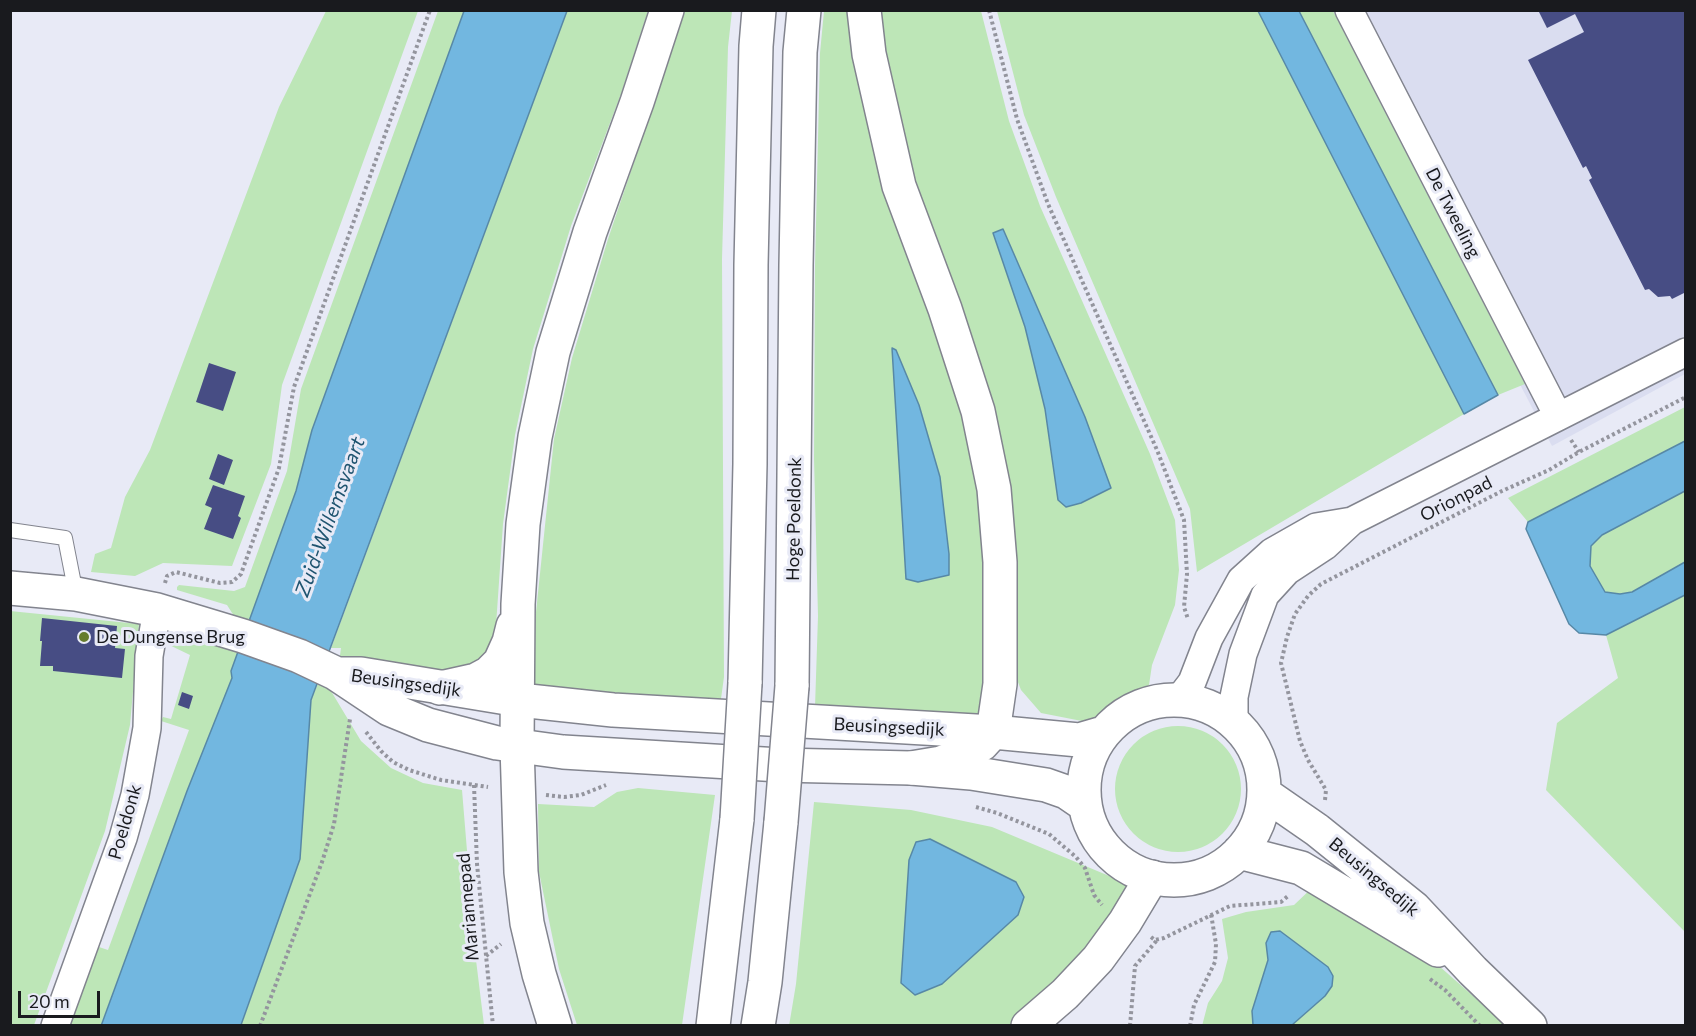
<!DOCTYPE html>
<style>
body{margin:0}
#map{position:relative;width:1696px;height:1036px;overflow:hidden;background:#e8eaf6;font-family:Commissioner,sans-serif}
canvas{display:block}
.frame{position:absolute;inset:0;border:12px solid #191a1e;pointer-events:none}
.scale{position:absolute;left:18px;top:991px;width:82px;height:27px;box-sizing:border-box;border:3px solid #191a1e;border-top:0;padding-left:8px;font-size:18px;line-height:21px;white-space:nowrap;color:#191a1e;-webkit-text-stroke:4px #e8eaf6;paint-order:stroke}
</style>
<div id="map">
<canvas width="1696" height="1036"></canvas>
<div class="frame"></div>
<div class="scale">20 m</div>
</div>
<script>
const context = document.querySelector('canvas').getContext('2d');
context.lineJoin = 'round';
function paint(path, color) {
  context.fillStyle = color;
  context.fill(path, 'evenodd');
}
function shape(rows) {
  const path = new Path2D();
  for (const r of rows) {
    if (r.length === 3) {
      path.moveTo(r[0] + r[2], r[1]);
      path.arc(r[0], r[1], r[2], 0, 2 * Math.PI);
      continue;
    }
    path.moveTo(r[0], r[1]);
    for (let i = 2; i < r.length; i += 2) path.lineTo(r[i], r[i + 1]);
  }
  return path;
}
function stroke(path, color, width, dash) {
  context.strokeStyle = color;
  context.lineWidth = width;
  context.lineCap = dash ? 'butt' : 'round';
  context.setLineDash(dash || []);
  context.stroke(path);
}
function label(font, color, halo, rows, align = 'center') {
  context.font = font + ' Commissioner,sans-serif';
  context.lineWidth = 6;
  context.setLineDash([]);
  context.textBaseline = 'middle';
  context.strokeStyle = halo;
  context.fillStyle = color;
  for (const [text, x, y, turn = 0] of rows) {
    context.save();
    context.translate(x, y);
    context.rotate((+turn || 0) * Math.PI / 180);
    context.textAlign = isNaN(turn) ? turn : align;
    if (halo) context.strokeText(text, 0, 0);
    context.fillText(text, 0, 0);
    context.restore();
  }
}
const built = shape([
 [1326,11,1685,11,1685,374,1552,446]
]);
const green = shape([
 [326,11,418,11,282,385,271,464,232,566,163,563,135,576,91,572,95,554,111,548,125,497,150,450,279,107],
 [438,11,464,11,312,430,296,491,248,624,234,616,227,605,177,590,177,587,179,585,234,591,245,587,287,471,301,389],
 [567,11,648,11,621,94,571,226,533,349,515,435,503,524,495,640,485,657,450,677,339,663,341,648,331,648],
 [685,11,732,11,728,47,722,259,724,677,720,706,528,689,554,439,572,358,608,239],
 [824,11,853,11,954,367,984,491,991,664,982,721,815,707,818,616,814,459,815,266,820,53],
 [896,350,919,405,940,477],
 [875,11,981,11,1009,121,1040,206,1150,454,1175,520,1179,570,1175,605,1152,665,1149,685,1092,723,1041,713,1021,690,1011,664,1012,560,909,183],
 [1003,229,1085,417,1110,487,1081,503,1045,409,1025,327,993,233],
 [997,11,1258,11,1464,414,1197,572,1190,509,1056,197,1024,115],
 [1299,11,1333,11,1525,384,1498,395],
 [1685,407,1685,441,1528,522,1508,498],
 [1685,491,1685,562,1632,592,1620,594,1605,592,1590,566,1591,546,1602,535],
 [1685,595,1685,932,1546,790,1557,723,1618,678,1606,635],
 [10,611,139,624,130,725,105,831,34,1025,11,1025],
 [167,635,207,645,227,643,240,649,231,671,232,678,187,791,101,1025,67,1026,96,946,108,950,189,730,161,721,163,717,171,719,190,655,161,641],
 [319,681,331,691,361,741,391,768,423,783,462,790,476,960,484,1025,241,1026,300,859,311,700],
 [1178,789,63],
 [638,788,715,795,682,1025,577,1025,559,969,539,872,538,804,594,807,617,792],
 [814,802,911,810,992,827,1138,888,1022,1025,789,1026,796,984],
 [916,842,1018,915,942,984,915,995,901,983,909,860],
 [1315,885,1430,958,1506,1025,1292,1025,1325,996,1266,943,1268,960,1252,1011,1253,1025,1202,1026,1208,1003,1222,981,1228,958,1222,919,1246,912,1294,905]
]);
const water = shape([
 [464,11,567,11,311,700,300,859,241,1025,101,1026,187,791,232,678,231,671,296,491,312,430,464,11],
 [1258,11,1299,11,1498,395,1464,414,1258,11],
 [1003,229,1085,417,1111,488,1081,503,1066,507,1058,500,1045,409,1025,327,993,233,1003,229],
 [892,348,896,350,919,405,940,477,949,554,949,575,918,582,906,579,892,348],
 [1685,441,1685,491,1602,535,1591,546,1590,566,1605,592,1620,594,1632,592,1685,562,1685,595,1606,635,1579,633,1569,624,1526,529,1528,522,1685,441],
 [930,839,1016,882,1024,897,1018,915,942,984,915,995,901,983,909,860,916,842,930,839],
 [1280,931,1328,967,1333,976,1332,986,1325,996,1292,1025,1253,1025,1252,1011,1268,960,1266,943,1271,932,1280,931]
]);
const building = shape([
 [1538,10,1686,10,1686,292,1672,299,1670,296,1658,297,1649,289,1645,290,1589,180,1592,178,1586,166,1583,168,1528,60,1584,32,1575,14,1547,28],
 [209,363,236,372,223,411,196,402],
 [218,454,233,460,224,485,209,479],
 [213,485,245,496,238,516,241,518,233,539,204,529,212,508,205,505],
 [42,618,117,626,115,648,125,649,122,678,53,671,53,666,40,666,42,641,40,641],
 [182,692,193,696,189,709,178,705]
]);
const path = shape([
 [989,10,1017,119,1048,204,1157,450,1184,520,1187,574,1184,607,1188,619],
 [1571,440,1579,452],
 [165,583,167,576,176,572,220,583,232,582,241,574,279,468,294,387,430,10],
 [366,732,381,751,393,762,409,770,441,780,488,787],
 [474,785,477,864,493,1026],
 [546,795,564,797,581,795,606,785],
 [1325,800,1326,790,1308,760,1300,741,1281,663,1287,637,1295,614,1308,596,1321,584,1502,491,1549,470,1579,452,1686,397],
 [976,807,997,813,1049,834,1076,857,1085,868,1094,895,1102,905],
 [1151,937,1155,940,1164,938,1230,906,1281,902,1288,896],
 [486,956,501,944],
 [1430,979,1445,990,1480,1026],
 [260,1026,322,862,334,824,350,719],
 [1130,1026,1135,966,1158,939],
 [1190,1026,1194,1005,1215,962,1216,944,1211,914]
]);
const lane = shape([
 [10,530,65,538,76,594]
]);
const street = shape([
 [1349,10,1558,416],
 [1179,699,1192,682,1209,638,1241,580,1272,552,1316,527,1352,521],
 [1234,721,1234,697,1243,654,1265,595,1287,571,1325,546,1352,521,1686,352],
 [55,1026,123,838,135,795,147,728,149,656,157,610]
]);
const secondary = shape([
 [10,588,76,594,157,610,243,636,299,656,335,673,389,709,428,725,497,743,563,752,780,765,911,768,971,773,1046,785,1066,792,1085,805],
 [340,674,361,674,519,700,613,710,993,732,1079,740,1103,733],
 [1174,790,90],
 [1265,794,1317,830,1414,908,1473,971,1530,1026],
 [1239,852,1301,868,1438,950]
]);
const highway = shape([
 [864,10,869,54,899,186,945,309,978,411,994,489,1000,562,1000,684,993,732,982,744,967,753,941,763,911,768],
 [745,683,750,464,751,265,756,46,759,10],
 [792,686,796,265,800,52,804,10],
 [440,688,476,680,489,673,500,662,509,642,513,626],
 [555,1026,539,974,527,923,521,872,517,746,518,604,523,524,535,437,553,352,590,232,637,102,667,10],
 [713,1026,737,819],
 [758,1026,765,982,781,822],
 [1028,1026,1065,994,1098,959,1125,922,1152,877]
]);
const highwayBridge = shape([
 [737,819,745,683],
 [781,822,792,686]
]);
const markers = [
 [84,637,6,"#667c2e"]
];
const streetNames = [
 ["De Tweeling",1453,213,63],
 ["Orionpad",1456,499,-27],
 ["Hoge Poeldonk",794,519,-89],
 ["Beusingsedijk",406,683,8],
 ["Beusingsedijk",889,727,3],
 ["Poeldonk",125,822,-74],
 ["Beusingsedijk",1374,877,40],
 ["Mariannepad",468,907,-95]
];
const poiNames = [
 ["De Dungense Brug",96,637]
];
const waterNames = [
 ["Zuid-Willemsvaart",330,517,-70]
];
paint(built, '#daddf0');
paint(green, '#bde6b7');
paint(water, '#72b7e0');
stroke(water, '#5788a6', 1.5);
paint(building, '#474d84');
stroke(lane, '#82848e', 16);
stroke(street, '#82848e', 30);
stroke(secondary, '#82848e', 36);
stroke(highway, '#82848e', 36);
stroke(path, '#94959e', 4, [3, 3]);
stroke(lane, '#fff', 14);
stroke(street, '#fff', 27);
stroke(secondary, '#fff', 33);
stroke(highway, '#fff', 33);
stroke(highwayBridge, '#82848e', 36, []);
stroke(highwayBridge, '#fff', 33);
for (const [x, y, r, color] of markers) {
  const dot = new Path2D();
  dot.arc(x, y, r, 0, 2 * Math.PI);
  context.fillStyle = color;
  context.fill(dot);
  stroke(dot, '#e8eaf6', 2);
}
label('18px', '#191a1e', '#e8eaf6', streetNames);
label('18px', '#191a1e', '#e8eaf6', poiNames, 'left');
label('italic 20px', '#1f5470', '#e8eaf6', waterNames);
</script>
